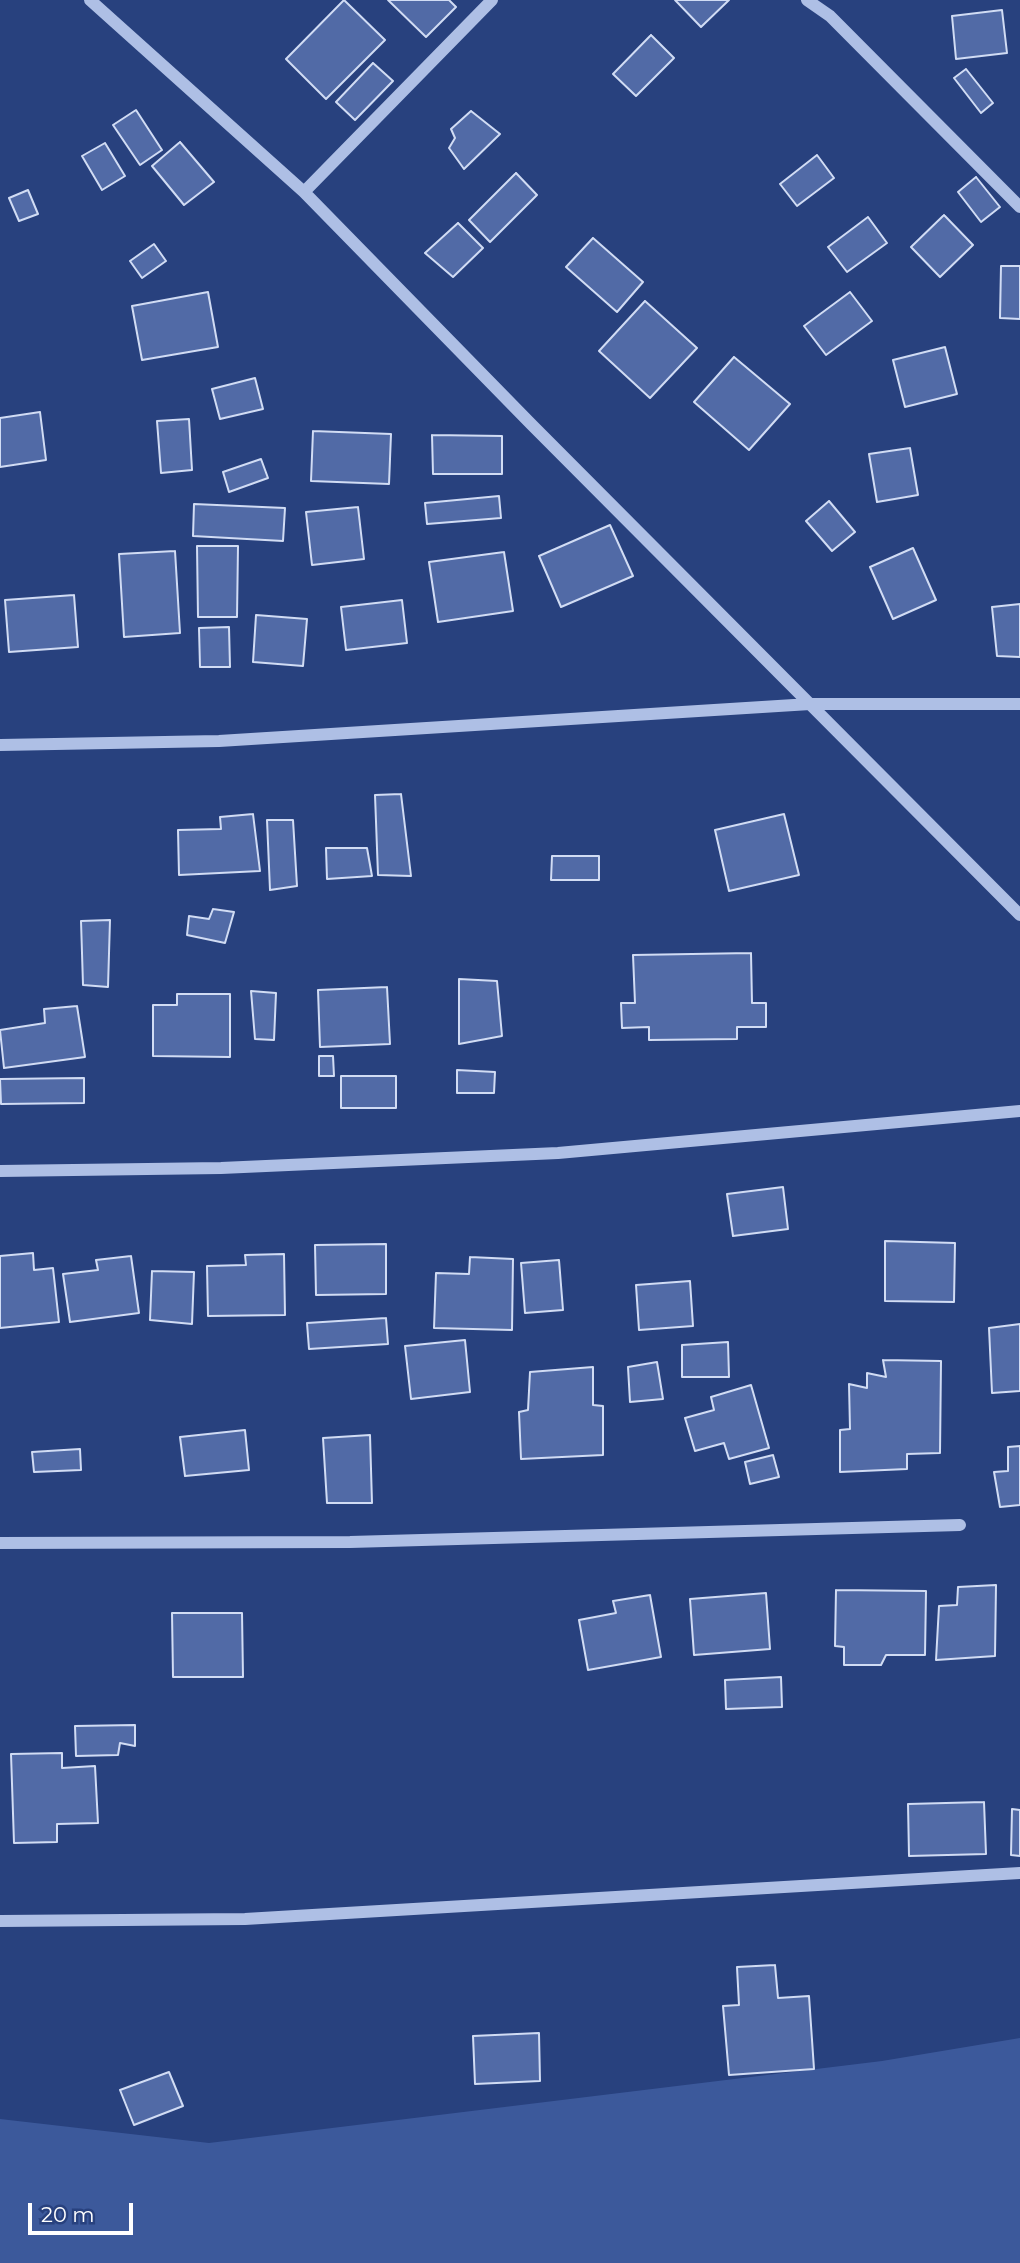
<!DOCTYPE html>
<style>
body{margin:0}
#map{position:relative;width:1020px;height:2263px;overflow:hidden;background:#28417e;font-family:Montserrat,sans-serif}
canvas{display:block}
.scale{position:absolute;left:28px;top:2203px;width:105px;height:32px;box-sizing:border-box;border:4px solid #fff;border-top:0;padding-left:9px;font-size:21px;line-height:24px;white-space:nowrap;color:#fff;-webkit-text-stroke:5px #28417e;paint-order:stroke}
</style>
<div id="map">
<canvas width="1020" height="2263"></canvas>
<div class="scale">20 m</div>
</div>
<script>
const context = document.querySelector('canvas').getContext('2d');
context.lineJoin = 'round';
function paint(path, color) {
  context.fillStyle = color;
  context.fill(path, 'evenodd');
}
function shape(rows) {
  const path = new Path2D();
  for (const r of rows) {
    path.moveTo(r[0], r[1]);
    for (let i = 2; i < r.length; i += 2) path.lineTo(r[i], r[i + 1]);
  }
  return path;
}
function stroke(path, color, width, dash) {
  context.strokeStyle = color;
  context.lineWidth = width;
  context.lineCap = dash ? 'butt' : 'round';
  context.setLineDash(dash || []);
  context.stroke(path);
}
const green = shape([
 [1020,2038,1020,2263,0,2263,0,2119,209,2143,882,2061]
]);
const building = shape([
 [344,0,385,40,326,99,286,59,344,0],
 [388,0,449,0,456,7,426,37,388,0],
 [675,0,729,0,701,27,675,0],
 [1002,10,1007,53,956,59,952,16,1002,10],
 [651,35,674,58,636,96,613,74,651,35],
 [373,63,393,81,355,120,336,102,373,63],
 [966,69,993,103,981,113,954,78,966,69],
 [136,110,162,150,140,165,113,125,136,110],
 [471,111,500,134,464,169,449,148,455,138,451,129,471,111],
 [180,142,214,182,184,205,152,166,180,142],
 [105,143,125,176,102,190,82,156,105,143],
 [817,155,834,178,797,206,780,184,817,155],
 [516,173,537,195,490,242,469,220,516,173],
 [976,177,1000,207,981,222,958,192,976,177],
 [28,190,38,214,19,221,9,198,28,190],
 [944,215,973,245,940,277,911,247,944,215],
 [868,217,887,243,847,272,828,247,868,217],
 [458,223,483,248,453,277,425,253,458,223],
 [593,238,643,282,617,312,566,267,593,238],
 [154,244,166,261,142,278,130,261,154,244],
 [1001,266,1020,266,1020,319,1000,318,1001,266],
 [208,292,218,347,142,360,132,306,208,292],
 [850,292,872,321,826,355,804,326,850,292],
 [645,301,697,348,650,398,599,351,645,301],
 [945,347,957,394,905,407,893,360,945,347],
 [734,357,790,404,749,450,694,402,734,357],
 [255,378,263,409,220,419,212,389,255,378],
 [40,412,46,460,0,467,0,418,40,412],
 [189,419,192,470,161,473,157,421,189,419],
 [313,431,391,434,389,484,311,481,313,431],
 [432,435,502,436,502,474,433,474,432,435],
 [910,448,918,495,877,502,869,454,910,448],
 [261,459,268,478,229,492,223,472,261,459],
 [499,496,501,518,427,524,425,503,499,496],
 [829,501,855,532,832,551,806,521,829,501],
 [194,504,285,508,283,541,193,536,194,504],
 [358,507,364,559,312,565,306,512,358,507],
 [610,525,633,576,561,607,539,556,610,525],
 [197,546,238,546,237,617,198,617,197,546],
 [913,548,936,600,893,619,870,567,913,548],
 [175,551,180,633,124,637,119,554,175,551],
 [504,552,513,611,438,622,429,562,504,552],
 [74,595,78,647,9,652,5,600,74,595],
 [402,600,407,643,346,650,341,607,402,600],
 [1020,604,1020,657,997,656,992,607,1020,604],
 [256,615,307,619,303,666,253,662,256,615],
 [229,627,230,667,200,667,199,628,229,627],
 [401,794,411,876,378,875,375,795,401,794],
 [253,814,260,871,179,875,178,830,221,829,220,817,253,814],
 [784,814,799,875,729,891,715,830,784,814],
 [267,820,293,820,297,886,270,890,267,820],
 [326,848,367,848,372,876,327,879,326,848],
 [552,856,599,856,599,880,551,880,552,856],
 [213,909,234,912,225,943,187,935,189,916,209,919,213,909],
 [110,920,108,987,83,985,81,921,110,920],
 [751,953,752,1003,766,1003,766,1027,737,1027,737,1039,649,1040,649,1027,622,1028,621,1003,635,1003,633,955,751,953],
 [459,979,497,981,502,1036,459,1044,459,979],
 [387,987,390,1044,320,1047,318,990,387,987],
 [251,991,276,993,274,1040,255,1039,251,991],
 [177,994,230,994,230,1057,153,1056,153,1005,177,1005,177,994],
 [77,1006,85,1057,4,1068,0,1030,45,1023,44,1009,77,1006],
 [319,1056,333,1056,334,1076,319,1076,319,1056],
 [457,1070,495,1072,494,1093,457,1093,457,1070],
 [341,1076,396,1076,396,1108,341,1108,341,1076],
 [84,1078,84,1103,1,1104,0,1079,84,1078],
 [783,1187,788,1229,733,1236,727,1194,783,1187],
 [885,1241,955,1243,954,1302,885,1301,885,1241],
 [386,1244,386,1294,316,1295,315,1245,386,1244],
 [33,1253,34,1270,53,1268,59,1322,0,1328,0,1256,33,1253],
 [284,1254,285,1315,208,1316,207,1266,246,1265,245,1255,284,1254],
 [131,1256,139,1313,70,1322,63,1274,98,1270,96,1260,131,1256],
 [470,1257,513,1259,512,1330,434,1328,436,1273,469,1274,470,1257],
 [559,1260,563,1310,525,1313,521,1263,559,1260],
 [152,1271,194,1272,192,1324,150,1320,152,1271],
 [690,1281,693,1326,639,1330,636,1285,690,1281],
 [386,1318,388,1344,309,1349,307,1323,386,1318],
 [1020,1324,1020,1391,992,1393,989,1328,1020,1324],
 [465,1340,470,1392,411,1399,405,1346,465,1340],
 [728,1342,729,1377,682,1377,682,1345,728,1342],
 [883,1360,941,1361,940,1453,907,1454,907,1469,840,1472,840,1430,850,1429,849,1384,867,1388,867,1373,886,1377,883,1360],
 [657,1362,663,1399,630,1402,628,1367,657,1362],
 [593,1367,593,1405,603,1406,603,1455,521,1459,519,1412,528,1410,530,1372,593,1367],
 [751,1385,769,1448,729,1459,724,1443,695,1451,685,1418,714,1410,711,1397,751,1385],
 [245,1430,249,1470,185,1476,180,1437,245,1430],
 [370,1435,372,1503,327,1503,323,1438,370,1435],
 [1020,1446,1020,1505,1000,1507,994,1472,1008,1471,1008,1447,1020,1446],
 [80,1449,81,1470,34,1472,32,1452,80,1449],
 [773,1455,779,1477,750,1484,745,1462,773,1455],
 [996,1585,995,1656,936,1660,939,1606,957,1605,958,1587,996,1585],
 [836,1590,926,1591,925,1655,886,1655,881,1665,844,1665,844,1647,835,1646,836,1590],
 [766,1593,770,1649,694,1655,690,1599,766,1593],
 [650,1595,661,1657,588,1670,579,1620,616,1613,613,1601,650,1595],
 [172,1613,242,1613,243,1677,173,1677,172,1613],
 [781,1677,782,1707,726,1709,725,1680,781,1677],
 [135,1725,135,1746,120,1743,118,1755,76,1756,75,1726,135,1725],
 [62,1753,62,1768,95,1766,98,1823,57,1824,57,1842,14,1843,11,1754,62,1753],
 [984,1802,986,1854,909,1856,908,1804,984,1802],
 [1012,1809,1020,1810,1020,1856,1011,1855,1012,1809],
 [775,1965,778,1998,809,1996,814,2069,729,2075,723,2006,739,2005,737,1967,775,1965],
 [539,2033,540,2081,475,2084,473,2036,539,2033],
 [169,2072,183,2106,134,2125,120,2090,169,2072]
]);
const minor = shape([
 [90,0,304,192,531,424,1020,915],
 [807,0,830,16,1020,207],
 [304,192,492,0],
 [0,745,219,741,810,704,1020,704],
 [0,1171,221,1168,558,1153,1020,1111],
 [0,1543,350,1542,960,1525],
 [0,1921,245,1919,1020,1873]
]);
paint(green, '#3c599b');
paint(building, '#516aa6');
stroke(building, '#d1dcf4', 2);
stroke(minor, '#aebfe5', 12);
</script>
